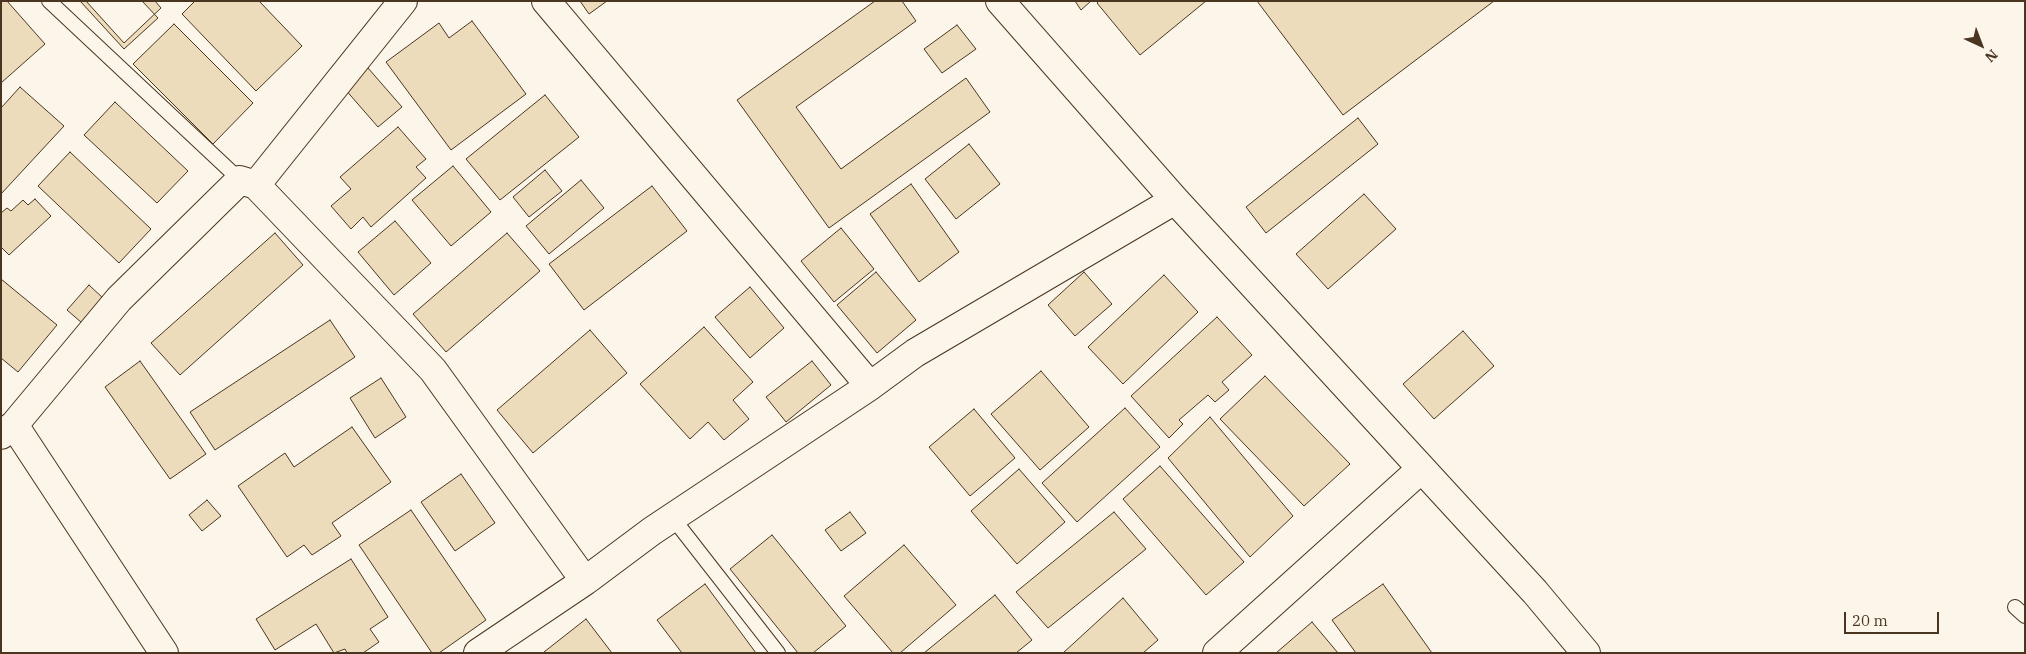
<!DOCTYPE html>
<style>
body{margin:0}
#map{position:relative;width:2026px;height:654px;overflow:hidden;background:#fbf6e9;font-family:"IBM Plex Serif",serif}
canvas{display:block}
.frame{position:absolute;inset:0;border:2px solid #4a3520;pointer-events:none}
.north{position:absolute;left:1956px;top:20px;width:50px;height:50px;-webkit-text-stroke:4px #fbf6e9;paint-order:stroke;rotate:137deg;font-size:14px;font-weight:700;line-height:20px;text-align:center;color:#4a3520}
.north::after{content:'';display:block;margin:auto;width:18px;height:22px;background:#4a3520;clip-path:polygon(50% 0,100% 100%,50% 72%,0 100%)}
.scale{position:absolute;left:1844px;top:612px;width:95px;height:22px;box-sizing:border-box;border:2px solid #4a3520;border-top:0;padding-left:6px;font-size:15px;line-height:18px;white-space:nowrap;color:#4a3520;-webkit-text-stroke:4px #fbf6e9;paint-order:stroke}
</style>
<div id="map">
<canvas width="2026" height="654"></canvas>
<div class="frame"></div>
<div class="north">N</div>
<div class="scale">20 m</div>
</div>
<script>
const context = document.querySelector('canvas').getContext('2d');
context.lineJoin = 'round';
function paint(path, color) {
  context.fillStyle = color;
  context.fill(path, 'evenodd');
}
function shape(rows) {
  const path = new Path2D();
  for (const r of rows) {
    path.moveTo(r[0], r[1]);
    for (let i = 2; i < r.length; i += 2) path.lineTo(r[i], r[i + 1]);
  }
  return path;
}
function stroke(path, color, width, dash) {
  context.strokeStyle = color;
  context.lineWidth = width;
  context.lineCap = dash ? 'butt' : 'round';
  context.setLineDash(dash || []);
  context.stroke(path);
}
const building = shape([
 [1,1,7,1,45,44,1,83,1,1],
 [80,1,142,1,158,18,124,49,80,1],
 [86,1,155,1,161,8,124,43,86,1],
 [195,1,259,1,302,46,256,91,182,14,195,1],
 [580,1,607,1,589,14,580,1],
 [875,1,902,1,916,21,796,107,841,169,966,78,990,112,829,228,737,100,875,1],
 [1075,1,1091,1,1081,10,1075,1],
 [1099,1,1206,1,1140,55,1097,3,1099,1],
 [1257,1,1494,1,1343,115,1257,1],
 [472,21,526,94,451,150,386,62,439,23,449,38,472,21],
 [174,24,253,103,213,144,133,64,174,24],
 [957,25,976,49,942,73,924,49,957,25],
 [368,68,402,107,378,127,344,88,368,68],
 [20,87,64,126,1,194,1,108,20,87],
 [545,95,579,137,500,200,466,159,545,95],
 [115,102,188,171,157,203,84,135,115,102],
 [1358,118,1378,144,1266,233,1246,207,1358,118],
 [398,127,426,159,416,167,426,178,371,227,363,217,351,229,331,206,351,189,340,177,398,127],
 [969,144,1000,184,956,219,925,179,969,144],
 [70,152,151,229,119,263,38,186,70,152],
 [453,166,491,212,451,246,412,200,453,166],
 [545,170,562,191,529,217,513,197,545,170],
 [581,180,604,208,549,254,526,226,581,180],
 [911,184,959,252,919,282,870,214,911,184],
 [652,186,687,231,584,310,549,264,652,186],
 [1364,194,1396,229,1328,289,1296,254,1364,194],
 [35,199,51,216,9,255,1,247,1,213,7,208,11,211,23,200,28,205,35,199],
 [395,221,431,263,394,295,358,252,395,221],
 [841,228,874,269,834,302,801,261,841,228],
 [275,233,303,265,180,375,151,343,275,233],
 [507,233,540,271,446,352,413,314,507,233],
 [876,272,916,320,877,353,837,305,876,272],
 [1084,272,1112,304,1075,336,1048,305,1084,272],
 [1164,275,1198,312,1123,384,1088,347,1164,275],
 [1,279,57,325,18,372,1,358,1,279],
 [89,285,104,299,82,323,67,310,89,285],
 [750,287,784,328,750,358,715,317,750,287],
 [1217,317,1252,355,1222,382,1229,390,1215,402,1208,395,1179,420,1183,424,1169,438,1131,396,1217,317],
 [330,320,355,357,215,450,190,412,330,320],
 [704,327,753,382,733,400,749,419,724,440,708,422,690,439,640,384,704,327],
 [590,330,627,373,533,453,497,410,590,330],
 [1463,331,1494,366,1434,419,1403,384,1463,331],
 [140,361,206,454,170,479,105,387,140,361],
 [812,361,831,385,786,422,766,397,812,361],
 [1041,371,1089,427,1040,470,991,414,1041,371],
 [1265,376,1350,464,1304,506,1220,419,1265,376],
 [381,378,406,417,375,438,350,398,381,378],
 [1125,408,1160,447,1077,522,1042,483,1125,408],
 [974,409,1015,458,970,496,929,447,974,409],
 [1210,417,1293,516,1250,557,1168,458,1210,417],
 [352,427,391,482,332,523,341,536,312,555,304,545,287,557,238,486,285,453,294,467,352,427],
 [1160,466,1244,562,1206,595,1123,499,1160,466],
 [1019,469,1065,522,1017,564,971,511,1019,469],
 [461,474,495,523,455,551,421,502,461,474],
 [207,500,221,516,202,531,189,515,207,500],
 [411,510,486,620,439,653,432,653,359,545,411,510],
 [850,512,866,533,841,551,825,530,850,512],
 [1114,512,1146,549,1048,628,1016,592,1114,512],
 [772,535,846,626,813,653,798,653,730,569,772,535],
 [904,545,956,605,900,653,893,653,844,596,904,545],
 [351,559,388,617,370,629,379,642,363,653,347,653,345,649,334,653,316,624,275,650,256,619,351,559],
 [705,584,756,653,682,653,657,620,705,584],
 [1383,584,1432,653,1356,653,1332,620,1383,584],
 [995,595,1032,640,1016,653,924,653,995,595],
 [1123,598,1158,640,1143,653,1063,653,1123,598],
 [586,619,612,653,544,653,544,652,586,619],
 [1312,622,1338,653,1276,653,1312,622]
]);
const lane = shape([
 [49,1,240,180],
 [672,517,778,653],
 [2015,607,2025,616]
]);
const street = shape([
 [546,1,870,386],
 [1000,1,1175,200,1535,592,1586,653],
 [256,185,433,370,585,581],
 [14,425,164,653],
 [1,435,14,425,119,299,240,180,256,185,403,1],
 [478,653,585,581,652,531,870,386,915,353,1175,200],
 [1217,653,1420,470]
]);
paint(building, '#ecdcbc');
stroke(building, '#4a3520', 1);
stroke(lane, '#4a3520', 16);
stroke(street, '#4a3520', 30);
stroke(lane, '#fbf6e9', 14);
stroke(street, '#fbf6e9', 28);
</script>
